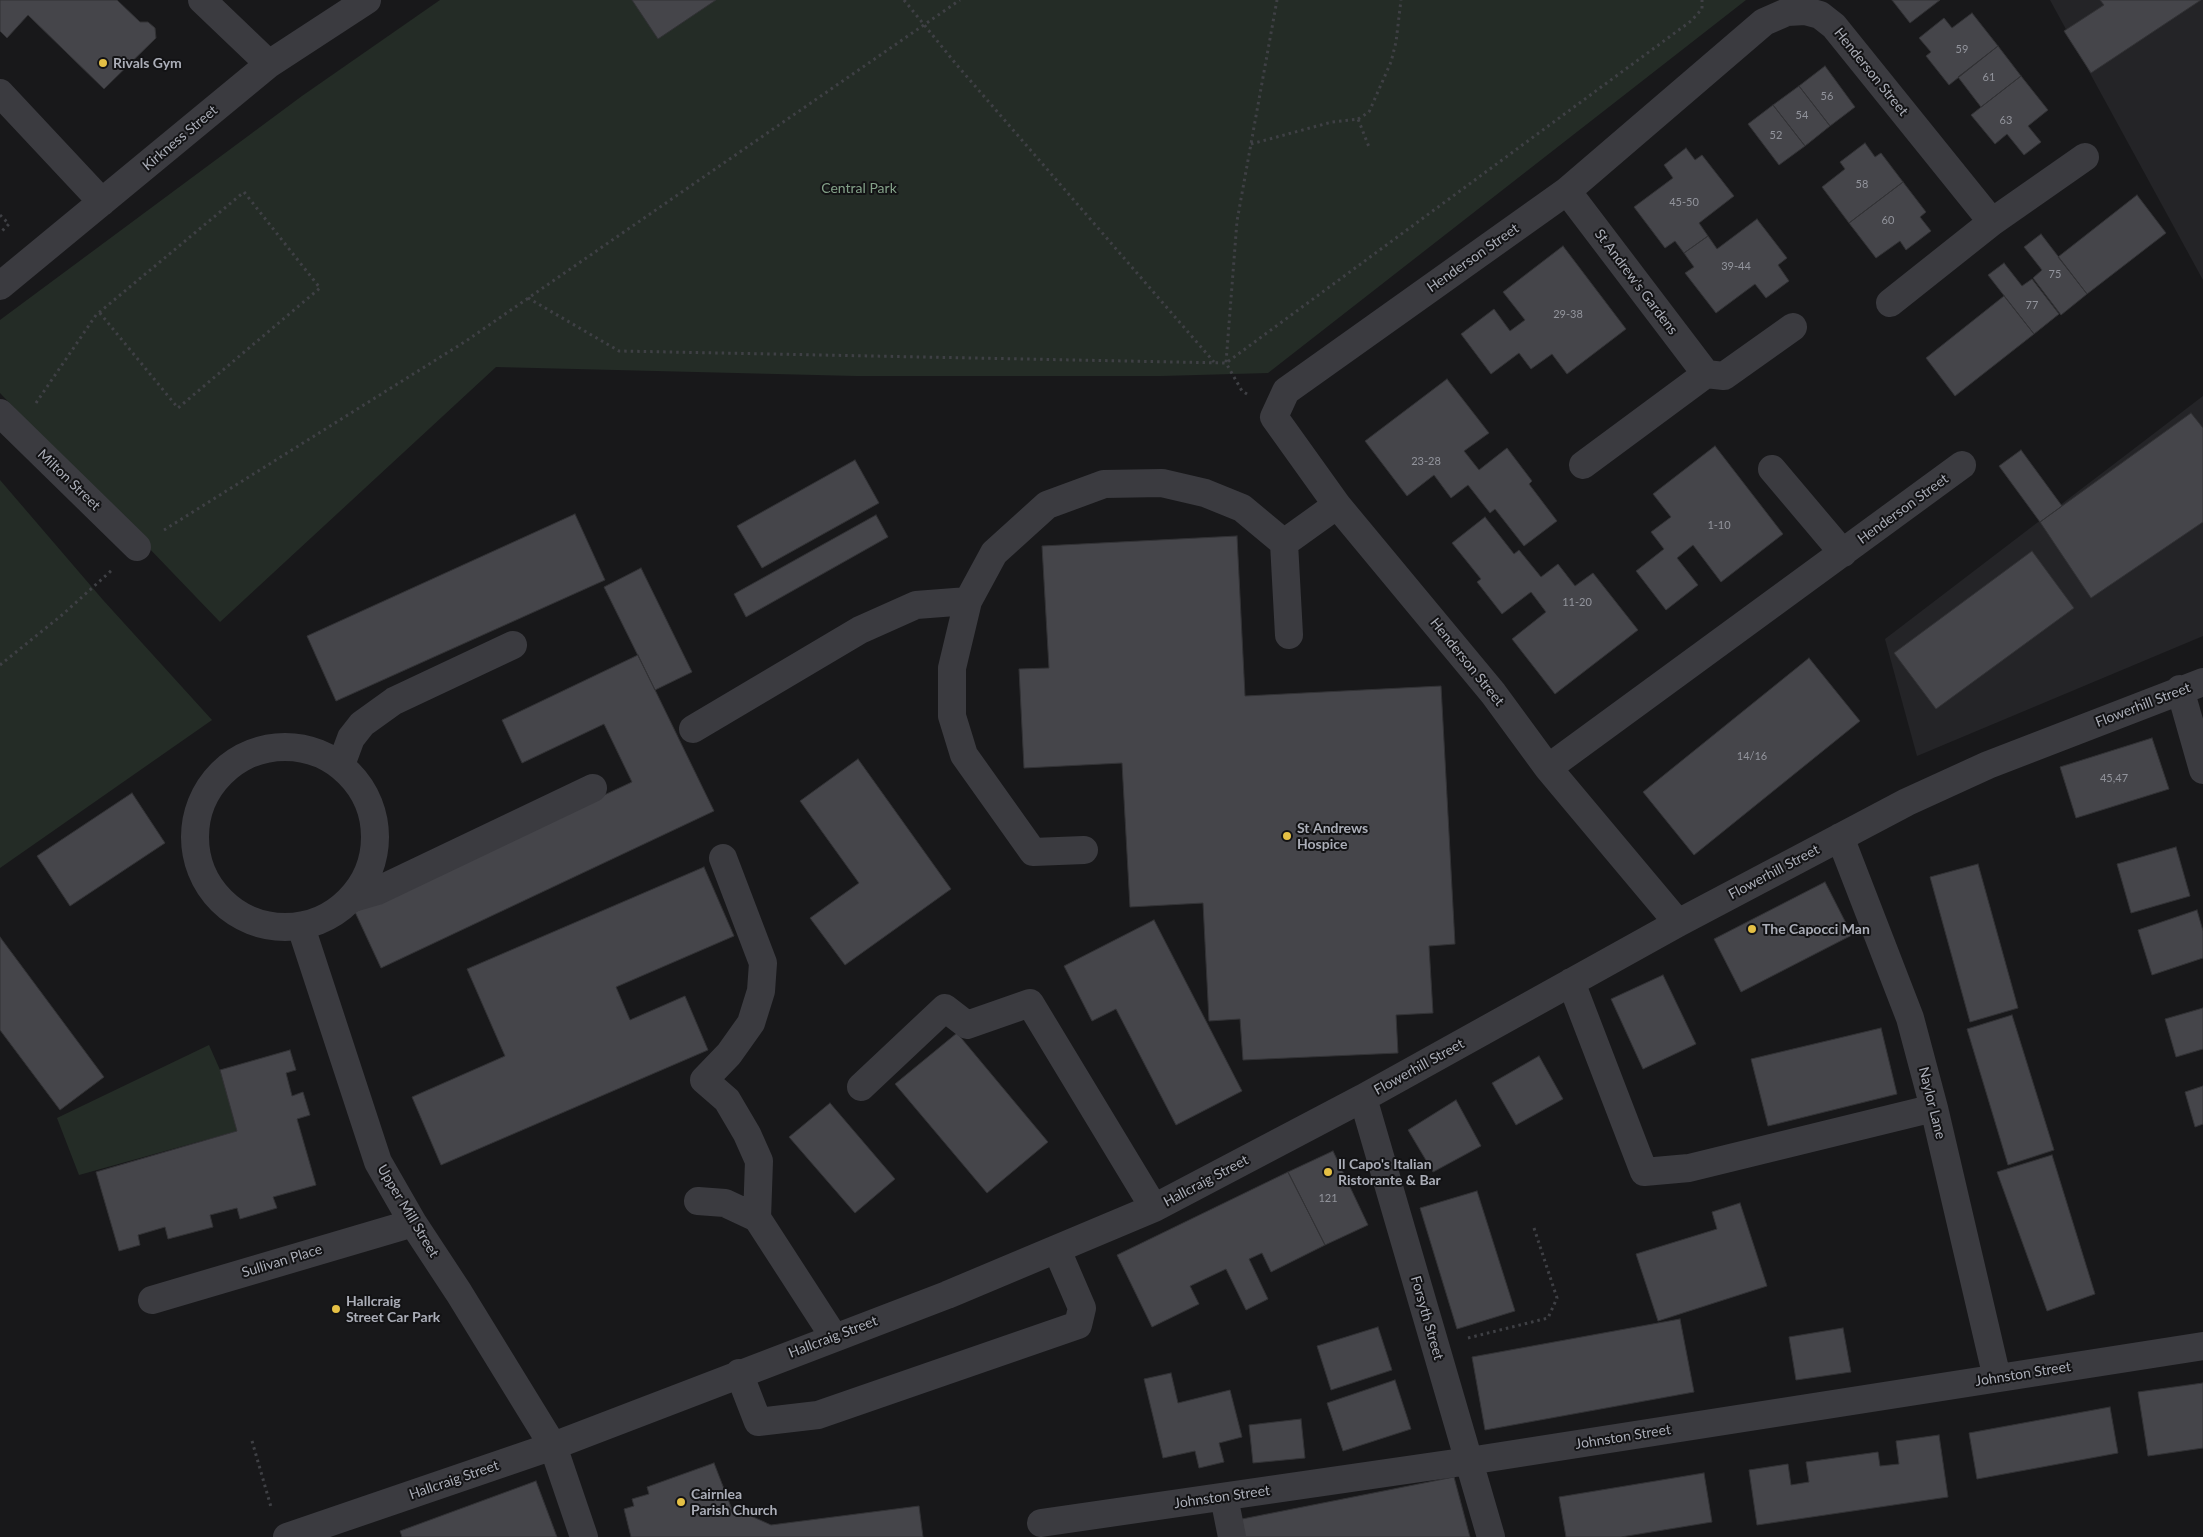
<!DOCTYPE html>
<style>
body{margin:0}
canvas{display:block;background:#18181a}
</style>
<canvas width="2203" height="1537"></canvas>
<script>
const context = document.querySelector('canvas').getContext('2d');
context.lineJoin = 'round';
function paint(path, color) {
  context.fillStyle = color;
  context.fill(path, 'evenodd');
}
function shape(rows) {
  const path = new Path2D();
  for (const r of rows) {
    if (r.length === 3) {
      path.moveTo(r[0] + r[2], r[1]);
      path.arc(r[0], r[1], r[2], 0, 2 * Math.PI);
      continue;
    }
    path.moveTo(r[0], r[1]);
    for (let i = 2; i < r.length; i += 2) path.lineTo(r[i], r[i + 1]);
  }
  return path;
}
function stroke(path, color, width, dash) {
  context.strokeStyle = color;
  context.lineWidth = width;
  context.lineCap = dash ? 'butt' : 'round';
  context.setLineDash(dash || []);
  context.stroke(path);
}
function label(font, color, halo, rows, align = 'center') {
  context.font = font + ' Lato,sans-serif';
  context.lineWidth = 4;
  context.setLineDash([]);
  context.textBaseline = 'middle';
  context.strokeStyle = halo;
  context.fillStyle = color;
  for (const [text, x, y, turn = 0] of rows) {
    context.save();
    context.translate(x, y);
    context.rotate((+turn || 0) * Math.PI / 180);
    context.textAlign = isNaN(turn) ? turn : align;
    if (halo) context.strokeText(text, 0, 0);
    context.fillText(text, 0, 0);
    context.restore();
  }
}
const built = shape([
 [2050,0,2203,0,2203,280],
 [2203,396,2203,636,1917,756,1885,639]
]);
const green = shape([
 [440,0,1746,0,1268,373,1161,376,856,376,496,367,220,622,0,393,0,320,302,96],
 [0,480,103,600,212,720,0,868],
 [209,1045,220,1070,237,1131,79,1175,57,1118]
]);
const building = shape([
 [0,0,117,0,140,22,148,22,155,28,156,38,104,89,28,15,7,38,0,31,0,0],
 [632,0,716,0,658,39,632,0],
 [1892,0,1940,0,1910,23,1892,0],
 [2100,0,2201,0,2091,73,2064,31,2104,5,2100,0],
 [1972,13,1998,46,1949,85,1926,56,1931,52,1919,38,1944,18,1952,28,1972,13],
 [1998,46,2021,76,1981,107,1958,77,1998,46],
 [1825,66,1855,107,1830,126,1799,86,1825,66],
 [2021,76,2048,110,2028,126,2041,142,2024,155,2007,134,1995,144,1971,115,2021,76],
 [1799,86,1830,126,1805,146,1773,105,1799,86],
 [1773,105,1805,146,1779,165,1748,124,1773,105],
 [1865,143,1875,157,1881,153,1903,182,1849,223,1822,187,1845,169,1840,162,1865,143],
 [1686,148,1695,160,1702,155,1734,196,1699,223,1708,236,1684,253,1675,241,1665,248,1634,207,1673,178,1664,165,1686,148],
 [1903,182,1926,212,1920,217,1931,231,1906,250,1900,241,1876,258,1849,223,1903,182],
 [2137,195,2166,233,2087,294,2058,257,2137,195],
 [1757,219,1787,258,1778,265,1789,281,1766,298,1755,284,1716,313,1685,273,1694,267,1684,253,1708,236,1717,249,1757,219],
 [2041,234,2087,294,2061,315,2033,278,2042,270,2024,247,2041,234],
 [1563,246,1626,329,1567,374,1552,354,1531,369,1519,353,1491,374,1461,334,1494,309,1510,331,1525,320,1503,292,1563,246],
 [2004,263,2022,286,2032,279,2059,314,2034,334,1988,275,2004,263],
 [2004,296,2034,334,1955,396,1926,358,2004,296],
 [1447,379,1489,433,1464,451,1479,470,1507,448,1532,481,1529,484,1557,521,1524,546,1495,509,1490,513,1468,485,1451,498,1434,475,1407,496,1365,441,1447,379],
 [2191,413,2203,428,2203,522,2091,598,2040,522,2191,413],
 [1715,446,1783,534,1721,582,1693,545,1677,558,1698,585,1666,610,1636,571,1664,549,1651,532,1671,517,1653,494,1715,446],
 [2021,450,2062,506,2040,522,1999,466,2021,450],
 [855,460,879,503,762,568,737,526,855,460],
 [575,514,605,580,336,701,307,636,575,514],
 [876,515,888,537,746,617,734,594,876,515],
 [1485,517,1514,554,1519,550,1541,577,1558,564,1575,586,1593,573,1638,630,1555,694,1512,639,1546,612,1531,592,1502,614,1477,582,1481,579,1452,543,1485,517],
 [1237,536,1245,696,1441,686,1455,944,1429,946,1433,1013,1396,1015,1398,1053,1243,1060,1240,1019,1209,1021,1203,903,1130,907,1122,763,1024,768,1019,669,1049,668,1042,546,1237,536],
 [2032,551,2074,608,1936,709,1894,653,2032,551],
 [641,568,692,672,655,690,604,587,641,568],
 [638,655,714,811,381,968,355,912,632,782,604,724,522,763,502,720,638,655],
 [1809,658,1860,721,1694,855,1643,792,1809,658],
 [2152,738,2169,789,2076,818,2060,767,2152,738],
 [858,759,951,889,845,965,810,918,859,883,800,801,858,759],
 [132,793,165,843,70,906,37,856,132,793],
 [2176,847,2190,896,2131,913,2117,864,2176,847],
 [1978,864,2018,1008,1970,1022,1930,877,1978,864],
 [704,867,734,936,616,987,630,1020,685,996,708,1050,441,1165,412,1097,505,1056,467,969,704,867],
 [1825,882,1852,935,1741,992,1714,939,1825,882],
 [2197,910,2203,931,2203,958,2152,975,2138,930,2197,910],
 [1154,920,1242,1091,1176,1125,1116,1009,1092,1021,1064,966,1154,920],
 [0,937,104,1077,60,1110,0,1030,0,937],
 [1663,975,1696,1044,1643,1069,1611,999,1663,975],
 [2203,1008,2203,1049,2176,1057,2165,1019,2203,1008],
 [2012,1015,2054,1150,2008,1165,1967,1029,2012,1015],
 [1881,1028,1897,1094,1768,1126,1751,1059,1881,1028],
 [957,1033,1048,1142,987,1193,895,1084,957,1033],
 [290,1050,296,1070,286,1073,292,1096,303,1092,310,1115,297,1119,316,1185,273,1197,277,1208,240,1219,237,1208,210,1215,213,1227,168,1239,165,1227,138,1235,140,1245,119,1251,96,1172,237,1131,220,1070,290,1050],
 [1539,1056,1563,1099,1516,1125,1492,1083,1539,1056],
 [2203,1086,2203,1124,2195,1127,2185,1092,2203,1086],
 [1456,1100,1481,1146,1433,1172,1408,1130,1456,1100],
 [830,1103,895,1179,855,1213,789,1137,830,1103],
 [1333,1151,1368,1225,1325,1245,1288,1172,1333,1151],
 [2052,1155,2095,1294,2047,1311,1997,1172,2052,1155],
 [1288,1172,1325,1245,1271,1272,1262,1253,1249,1259,1268,1299,1246,1310,1226,1269,1190,1286,1199,1304,1152,1327,1117,1255,1288,1172],
 [1477,1191,1515,1311,1457,1329,1420,1208,1477,1191],
 [1740,1203,1767,1286,1658,1321,1636,1254,1717,1229,1712,1212,1740,1203],
 [1680,1319,1694,1392,1485,1430,1472,1357,1680,1319],
 [1378,1327,1392,1370,1331,1390,1317,1346,1378,1327],
 [1843,1328,1851,1372,1796,1380,1789,1337,1843,1328],
 [1171,1373,1178,1403,1230,1390,1242,1437,1219,1443,1224,1462,1199,1468,1195,1451,1163,1458,1144,1379,1171,1373],
 [1395,1380,1411,1429,1343,1451,1327,1403,1395,1380],
 [2203,1383,2203,1448,2148,1456,2138,1392,2203,1383],
 [2110,1407,2118,1453,1977,1479,1969,1433,2110,1407],
 [1301,1419,1305,1458,1253,1463,1249,1425,1301,1419],
 [1939,1435,1948,1497,1757,1525,1749,1470,1788,1464,1791,1485,1809,1482,1806,1462,1878,1452,1880,1466,1899,1464,1896,1441,1939,1435],
 [714,1463,731,1507,771,1525,919,1506,923,1537,631,1537,624,1509,634,1506,632,1499,649,1494,647,1487,714,1463],
 [1704,1473,1712,1522,1621,1537,1566,1537,1559,1497,1704,1473],
 [1454,1477,1470,1537,1240,1537,1237,1520,1454,1477],
 [536,1481,557,1537,402,1537,400,1531,536,1481]
]);
const path = shape([
 [904,0,956,64,1214,362],
 [1358,119,1369,112,1391,62,1396,42,1401,0],
 [1251,144,1332,122,1358,119,1369,147],
 [0,215,9,224,0,233],
 [528,298,619,351,1226,363,1691,21,1702,9,1702,0],
 [1247,394,1242,391,1226,363,1237,221,1277,0],
 [36,403,96,315,244,192,320,288,178,408,99,312],
 [164,530,466,341,960,0],
 [0,665,62,615,112,570],
 [1468,1338,1548,1318,1557,1298,1533,1225],
 [252,1441,271,1507]
]);
const minor = shape([
 [202,0,269,64],
 [0,93,102,202],
 [1567,191,1706,374],
 [0,286,269,64,367,0],
 [1890,303,1992,222,2085,157],
 [0,413,137,547],
 [1583,465,1706,374,1724,376,1793,327],
 [1772,469,1843,553],
 [1284,543,1337,505],
 [2180,689,2203,770],
 [693,729,860,630,916,605,968,601],
 [285,837,90],
 [341,765,351,738,362,724,394,701,513,645],
 [1548,768,1962,465],
 [1840,837,1910,1018,1934,1108,1997,1378],
 [1084,850,1033,852,964,755,952,716,952,668,968,601,994,553,1047,505,1104,484,1162,483,1205,493,1242,508,1284,543,1289,635],
 [723,858,763,963,761,991,751,1023,729,1054,704,1080,727,1100,747,1134,759,1161,757,1218],
 [353,898,377,891,593,788],
 [1678,923,1548,768,1493,693,1337,505,1274,417,1286,391,1567,191,1764,22,1787,12,1805,11,1820,15,1834,26,1992,222],
 [301,927,378,1162,413,1223,459,1293,553,1446,584,1537],
 [1571,982,1644,1172,1689,1168,1934,1108],
 [861,1087,945,1008,967,1025,1030,1003,1154,1208],
 [1363,1098,1491,1537],
 [698,1201,725,1203,757,1218,834,1337],
 [152,1300,413,1223],
 [739,1373,758,1422,818,1415,1078,1325,1082,1308,1057,1250],
 [1224,1497,1232,1537],
 [1041,1523,1469,1461,2203,1346],
 [287,1537,553,1446,947,1295,1154,1208,1363,1098,1678,923,1907,802,1988,765,2203,682]
]);
const markers = [
 [103,63,5,"#e5c045"],
 [1287,836,5,"#e5c045"],
 [1752,929,5,"#e5c045"],
 [1328,1172,5,"#e5c045"],
 [336,1309,5,"#e5c045"],
 [681,1502,5,"#e5c045"]
];
const numberNames = [
 ["59",1962,49],
 ["61",1989,77],
 ["56",1827,96],
 ["54",1802,115],
 ["63",2006,120],
 ["52",1776,135],
 ["58",1862,184],
 ["45-50",1684,202],
 ["60",1888,220],
 ["39-44",1736,266],
 ["75",2055,274],
 ["77",2032,305],
 ["29-38",1568,314],
 ["23-28",1426,461],
 ["1-10",1719,525],
 ["11-20",1577,602],
 ["14/16",1752,756],
 ["45,47",2114,778],
 ["121",1328,1198]
];
const poiNames = [
 ["Rivals Gym",113,63],
 ["St Andrews",1297,828],
 ["Hospice",1297,844],
 ["The Capocci Man",1762,929],
 ["Il Capo's Italian",1338,1164],
 ["Ristorante & Bar",1338,1180],
 ["Hallcraig",346,1301],
 ["Street Car Park",346,1317],
 ["Cairnlea",691,1494],
 ["Parish Church",691,1510]
];
const streetNames = [
 ["Henderson Street",1871,72,51],
 ["Kirkness Street",180,138,-40],
 ["Henderson Street",1473,258,-35],
 ["St Andrew's Gardens",1636,282,53],
 ["Milton Street",69,480,44],
 ["Henderson Street",1903,509,-36],
 ["Henderson Street",1467,662,51],
 ["Flowerhill Street",2143,705,-21],
 ["Flowerhill Street",1774,872,-28],
 ["Flowerhill Street",1419,1067,-29],
 ["Naylor Lane",1932,1103,76],
 ["Hallcraig Street",1206,1181,-28],
 ["Upper Mill Street",408,1211,59],
 ["Sullivan Place",282,1261,-17],
 ["Forsyth Street",1427,1318,74],
 ["Hallcraig Street",833,1337,-21],
 ["Johnston Street",2023,1374,-9],
 ["Johnston Street",1623,1437,-9],
 ["Hallcraig Street",454,1480,-19],
 ["Johnston Street",1222,1497,-8]
];
const parkNames = [
 ["Central Park",859,188]
];
paint(built, '#242427');
paint(green, '#242c26');
paint(building, '#45454a');
stroke(building, '#323235', 1);
stroke(path, '#3f4045', 3, [2.5, 4]);
stroke(minor, '#3b3b40', 28);
for (const [x, y, r, color] of markers) {
  const dot = new Path2D();
  dot.arc(x, y, r, 0, 2 * Math.PI);
  context.fillStyle = color;
  context.fill(dot);
  stroke(dot, '#131315', 2);
}
label('11px', '#92949c', null, numberNames);
label('bold 14px', '#abaeb8', '#131315', poiNames, 'left');
label('14px', '#abaeb8', '#131315', streetNames);
label('14px', '#84a289', '#131315', parkNames);
</script>
